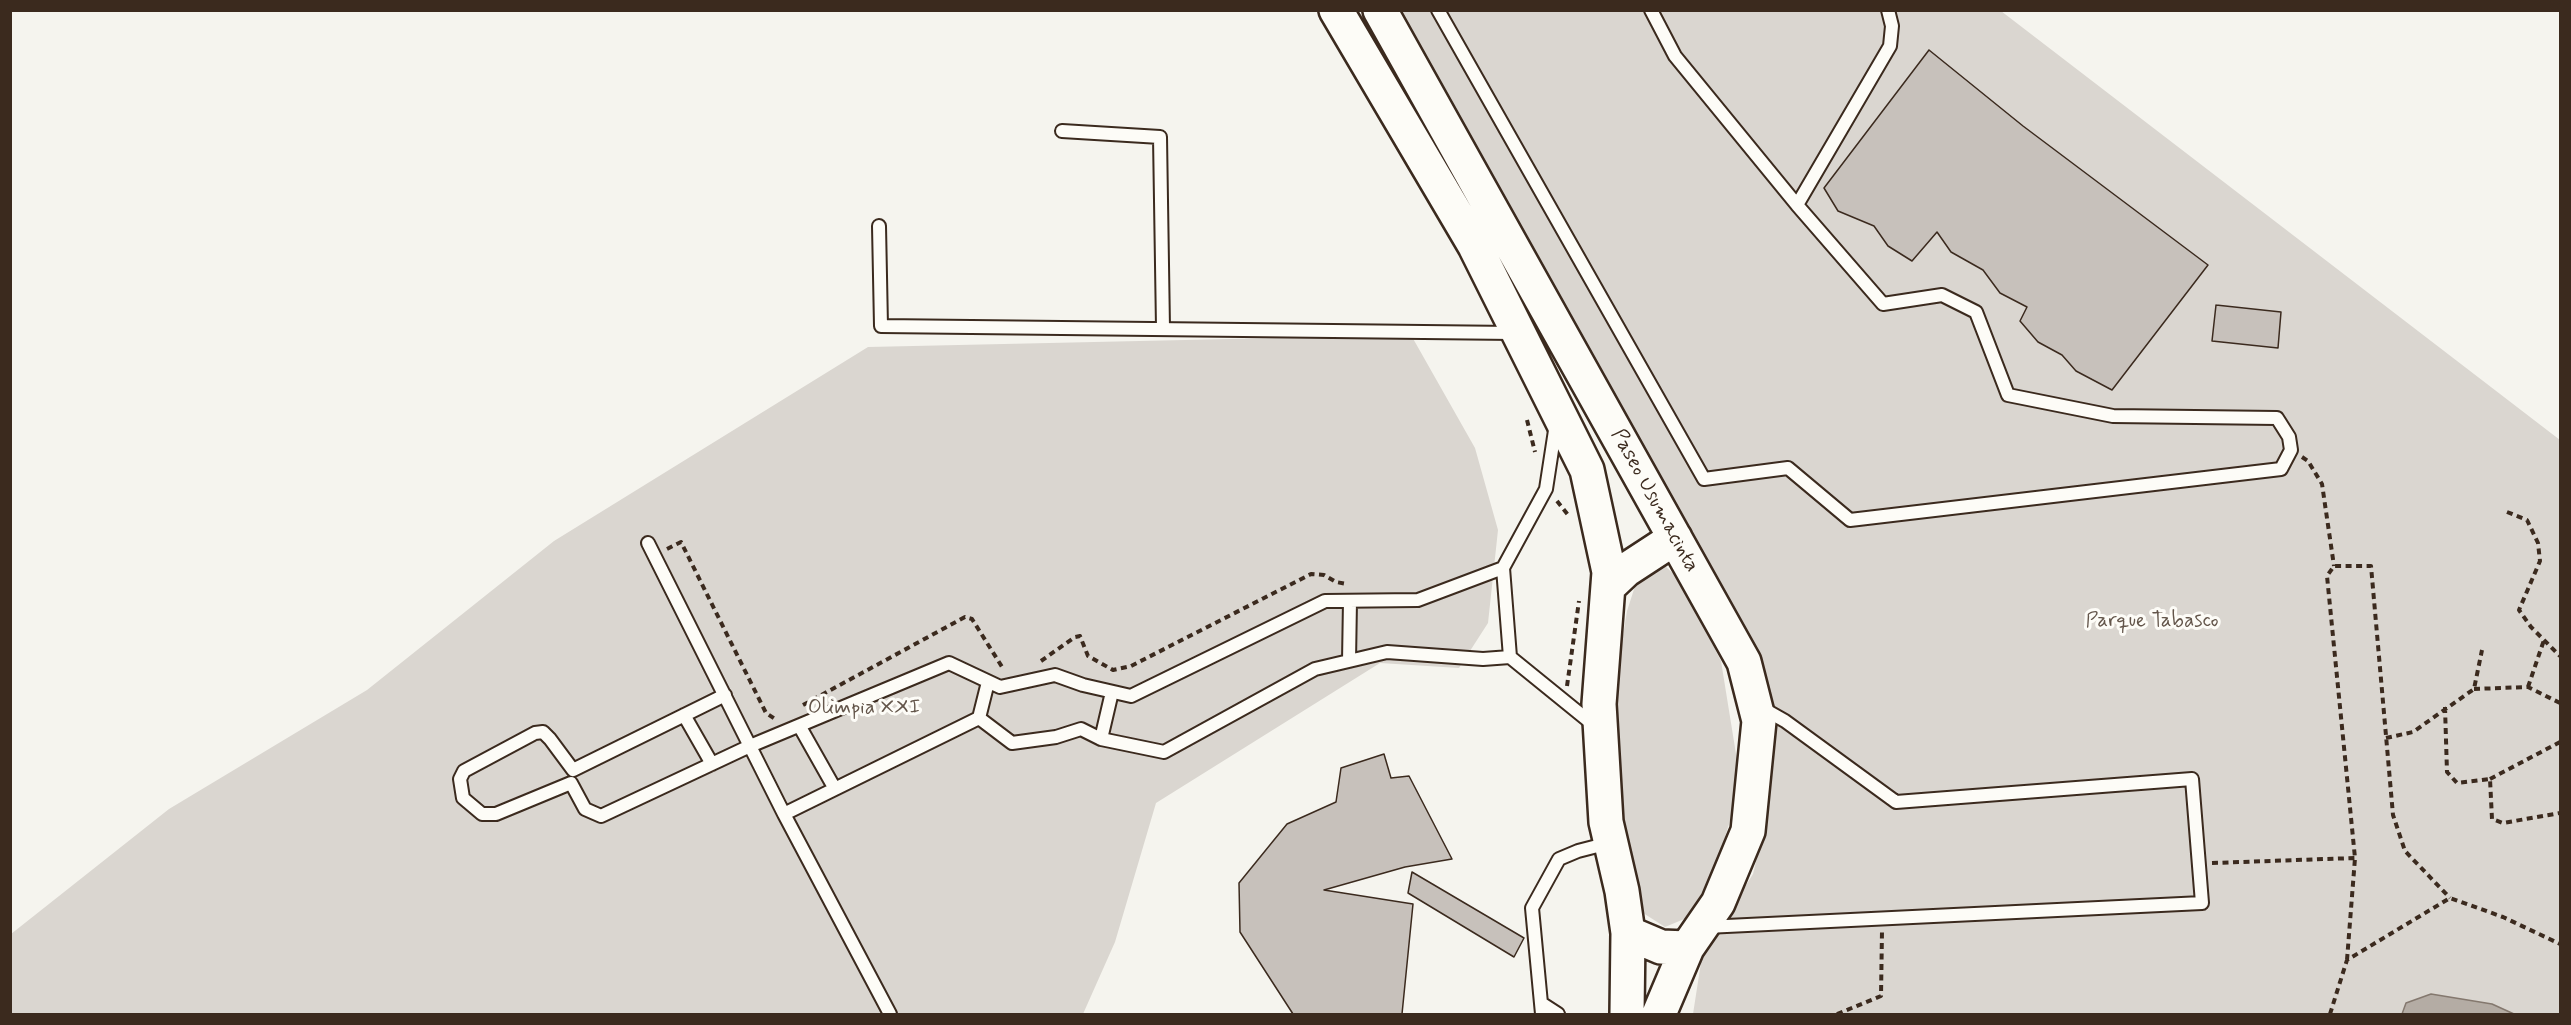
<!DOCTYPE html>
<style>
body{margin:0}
#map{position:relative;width:2571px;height:1025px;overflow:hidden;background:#f5f4ee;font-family:Mynerve,sans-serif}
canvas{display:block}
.frame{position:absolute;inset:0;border:12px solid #3b2a1e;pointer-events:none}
</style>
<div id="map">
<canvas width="2571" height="1025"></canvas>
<div class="frame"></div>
</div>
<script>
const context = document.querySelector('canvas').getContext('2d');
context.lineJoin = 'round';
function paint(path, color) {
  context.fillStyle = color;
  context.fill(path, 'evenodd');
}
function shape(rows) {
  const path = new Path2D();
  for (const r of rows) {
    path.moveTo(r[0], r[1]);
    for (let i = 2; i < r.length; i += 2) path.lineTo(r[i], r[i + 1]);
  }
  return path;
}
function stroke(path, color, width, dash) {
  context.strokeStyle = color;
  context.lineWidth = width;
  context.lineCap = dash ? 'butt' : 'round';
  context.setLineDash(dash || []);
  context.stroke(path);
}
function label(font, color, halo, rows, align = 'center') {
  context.font = font + ' Mynerve,sans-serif';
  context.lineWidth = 6;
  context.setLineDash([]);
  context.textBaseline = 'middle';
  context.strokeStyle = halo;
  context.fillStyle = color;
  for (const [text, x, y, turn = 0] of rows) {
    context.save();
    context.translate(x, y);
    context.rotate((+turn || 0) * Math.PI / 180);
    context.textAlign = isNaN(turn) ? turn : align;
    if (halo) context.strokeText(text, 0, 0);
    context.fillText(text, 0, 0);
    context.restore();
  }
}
const green = shape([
 [1398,11,2001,11,2560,440,2560,1014,1693,1014,1702,956,1753,874,1763,833,1771,771,1771,717],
 [1411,335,1475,448,1498,530,1488,623,1459,668,1380,663,1156,803,1115,942,1083,1014,11,1014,11,934,169,809,367,690,554,541,868,347],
 [1664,565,1679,579,1721,661,1741,785,1717,863,1689,917,1665,927,1640,911,1613,794,1612,701,1627,611,1637,580]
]);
const water = shape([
 [2431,994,2492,1004,2514,1014,2402,1014,2406,1003,2431,994]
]);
const building = shape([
 [1929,50,2023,126,2208,265,2112,390,2076,371,2062,355,2038,342,2020,321,2027,307,2000,293,1983,270,1951,252,1937,232,1912,261,1888,246,1874,226,1838,211,1824,188,1929,50],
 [2216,305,2281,312,2278,348,2212,341,2216,305],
 [1384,754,1391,778,1409,776,1452,859,1405,867,1324,890,1413,904,1402,1014,1293,1014,1240,932,1239,883,1287,824,1336,802,1341,768,1384,754],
 [1412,872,1524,938,1514,957,1408,893,1412,872]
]);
const path = shape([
 [1527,420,1535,452],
 [2302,457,2308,461,2322,484,2334,566],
 [1557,501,1569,516],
 [2507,512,2527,520,2538,543,2540,561,2519,610,2531,627,2560,656],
 [667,549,681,542,766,713,775,719],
 [1041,661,1075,637,1080,636,1088,656,1113,670,1131,666,1311,574,1324,575,1336,582,1347,584],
 [1567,686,1579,601],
 [2528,687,2544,640],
 [2474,689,2528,687,2560,703],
 [803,705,965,617,972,619,1004,670],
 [2445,707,2447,772,2457,783,2490,779,2492,819,2503,823,2560,813],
 [2386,738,2413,732,2474,689,2482,650],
 [2490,779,2560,742],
 [2212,863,2355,858],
 [2347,960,2355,858,2327,576,2334,566,2371,566,2393,815,2405,851,2450,898],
 [1837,1014,1881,996,1882,931],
 [2330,1014,2347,960,2450,898,2503,917,2560,944]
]);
const service = shape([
 [1438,10,1704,479,1788,468,1850,520,2281,469,2291,450,2289,437,2277,418,2113,416,2008,395,1976,312,1942,295,1883,304,1797,205,1890,46,1892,26,1888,10],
 [1651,10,1675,56,1797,205],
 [1062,131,1160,137,1163,328],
 [879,226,881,326,1514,333],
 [1556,424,1546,489,1503,568,1510,657,1595,726],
 [648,543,784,814,890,1014],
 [1349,661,1350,601],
 [725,695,573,770,550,739,543,732,535,733,464,771,460,779,463,798,482,814,496,814,571,783,585,809,601,816,750,746,949,663,1000,687,1055,675,1083,685,1131,696,1325,601,1418,600,1503,568],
 [684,715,712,764],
 [979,718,988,682],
 [800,727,835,789],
 [1101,739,1112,692],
 [784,814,979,718,1012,743,1056,737,1081,729,1101,739,1164,752,1315,669,1387,652,1483,659,1510,657],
 [1706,927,2202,903,2192,779,1896,802,1785,721,1762,708],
 [1541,1003,1558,1014],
 [1542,1014,1532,908,1559,859,1578,851,1609,843]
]);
const secondary = shape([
 [1336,10,1475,246,1587,470,1609,572,1599,704,1606,822,1622,891,1628,933,1627,1014],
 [1380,10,1744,662,1759,721,1748,831,1718,903,1687,948,1659,1014],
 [1608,587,1626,570,1675,538],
 [1628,933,1661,947,1687,948]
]);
const streetNames = [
 ["Paseo Usumacinta",1654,501,61]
];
const parkNames = [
 ["Parque Tabasco",2152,622],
 ["Olimpia XXI",864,709]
];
paint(green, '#dad6d0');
paint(water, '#b4aca4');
stroke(water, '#84786e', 1.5);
paint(building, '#c7c1bb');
stroke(building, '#3b2a1e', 1.5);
stroke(service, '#3b2a1e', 16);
stroke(secondary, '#3b2a1e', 38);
stroke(path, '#3b2a1e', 4, [6, 4.5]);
stroke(service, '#fdfcf7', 12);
stroke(secondary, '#fdfcf7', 33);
label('21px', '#3b2a1e', '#fdfcf7', streetNames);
label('21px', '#63554a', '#fdfcf7', parkNames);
</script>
